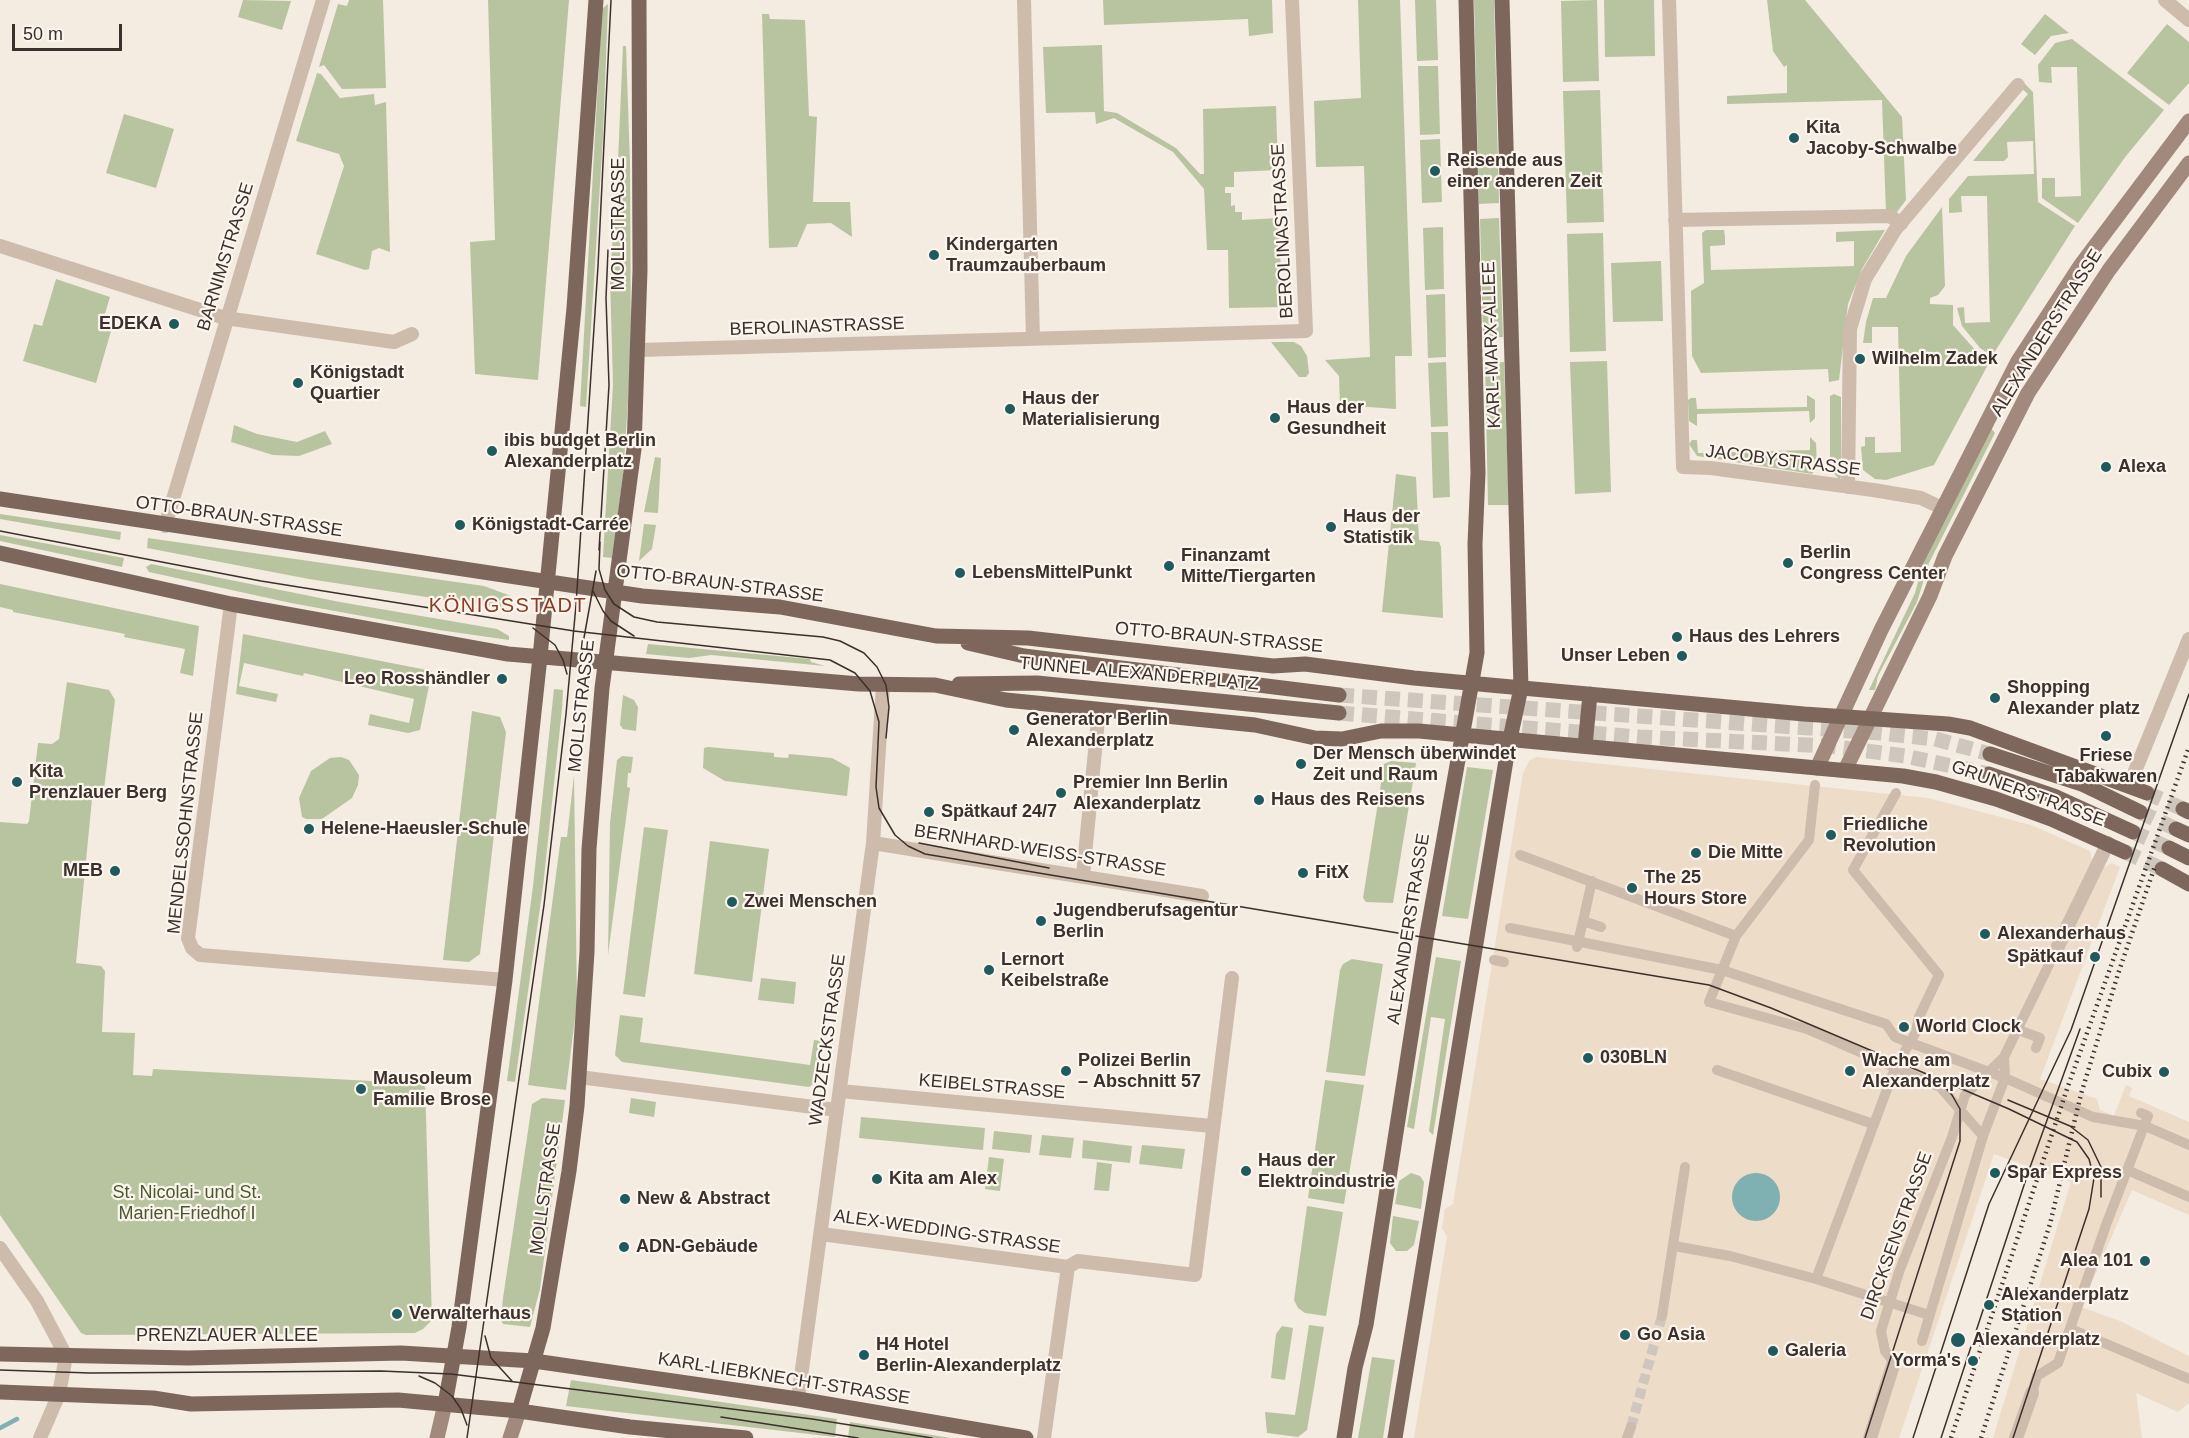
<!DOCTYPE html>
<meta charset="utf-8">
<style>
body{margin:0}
#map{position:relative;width:2189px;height:1438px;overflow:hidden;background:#f4ebe1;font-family:Helvetica,sans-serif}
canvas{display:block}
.scale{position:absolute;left:12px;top:24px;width:110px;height:27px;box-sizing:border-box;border:3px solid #3b302b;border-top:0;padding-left:8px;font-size:18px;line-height:21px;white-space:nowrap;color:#3b302b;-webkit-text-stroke:4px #fbf5ee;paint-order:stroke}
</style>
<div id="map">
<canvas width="2189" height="1438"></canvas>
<div class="scale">50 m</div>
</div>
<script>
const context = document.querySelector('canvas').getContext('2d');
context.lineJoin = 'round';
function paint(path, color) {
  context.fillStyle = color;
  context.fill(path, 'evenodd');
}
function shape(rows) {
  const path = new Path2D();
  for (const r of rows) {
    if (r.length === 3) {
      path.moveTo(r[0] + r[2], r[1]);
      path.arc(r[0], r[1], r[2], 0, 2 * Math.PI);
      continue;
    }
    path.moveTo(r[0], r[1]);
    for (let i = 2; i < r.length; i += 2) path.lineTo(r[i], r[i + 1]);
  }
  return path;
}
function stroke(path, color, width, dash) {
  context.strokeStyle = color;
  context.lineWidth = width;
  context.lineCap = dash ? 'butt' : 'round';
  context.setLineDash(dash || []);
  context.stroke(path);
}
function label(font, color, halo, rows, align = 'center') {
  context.font = font + ' Helvetica,sans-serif';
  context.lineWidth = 4.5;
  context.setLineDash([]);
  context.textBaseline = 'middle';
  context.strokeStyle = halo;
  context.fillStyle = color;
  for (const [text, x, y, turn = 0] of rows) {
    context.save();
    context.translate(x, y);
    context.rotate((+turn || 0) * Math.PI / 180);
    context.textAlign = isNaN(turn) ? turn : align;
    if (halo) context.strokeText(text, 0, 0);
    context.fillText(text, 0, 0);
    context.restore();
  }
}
const green = shape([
 [243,0,291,1,282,30,238,17],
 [349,0,383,0,386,88,342,89,324,65,319,67,338,4,347,6],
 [488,0,569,0,538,380,475,374,470,242,495,240],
 [1103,0,1272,0,1273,33,1249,36,1248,19,1104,25],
 [1358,0,1400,0,1412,356,1395,356,1396,409,1340,405,1339,376,1325,360,1370,357,1364,166,1316,167,1314,101,1361,98],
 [1415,0,1436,0,1438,60,1417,61],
 [1474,0,1494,0,1499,203,1479,204],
 [1597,0,1599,81,1563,82,1561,1],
 [1604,0,1654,0,1655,56,1605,57],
 [1767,0,1805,0,1902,117,1906,200,1897,212,1886,213,1882,100,1727,104,1727,96,1787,93,1787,65,1784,67,1773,51],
 [608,4,603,136,586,407,580,406,602,9],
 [762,14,769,14,770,19,805,20,809,116,817,117,813,202,850,202,852,237,831,223,807,224,797,247,769,248],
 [2045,14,2069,33,2051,36,2035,55,2021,44],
 [2167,24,2189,42,2189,83,2169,105,2127,73],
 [2072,39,2164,110,2126,156,2078,223,2042,198,2042,178,2055,178,2055,197,2081,196,2077,67,2051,67,2052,83,2039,82,2038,65,2055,43],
 [1102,45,1104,111,1117,113,1176,148,1200,174,1204,174,1203,109,1276,106,1278,170,1234,172,1234,187,1225,187,1225,193,1231,193,1231,206,1235,205,1235,212,1242,212,1242,220,1279,218,1282,307,1229,308,1228,250,1207,250,1204,189,1173,152,1114,118,1096,124,1095,112,1046,113,1043,47],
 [623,46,626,46,630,164,631,355,623,476,612,558,603,557,613,384,610,278,618,161],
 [1418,66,1438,66,1440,134,1420,135],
 [317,73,321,74,340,98,374,94,375,105,386,102,390,252,379,248,372,251,369,269,365,270,316,254,344,166,339,154,296,141],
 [2024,83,2033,92,2038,202,2075,226,1992,356,1980,348,1962,326,1957,308,1964,307,1965,323,1990,322,1987,196,1961,196,1962,212,1949,213,1949,199,1968,176,2034,174,2033,141,2007,142,2008,157,2004,161,1973,161,2028,94,2021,88],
 [1600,90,1604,222,1567,223,1563,91],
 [124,114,174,129,156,188,106,173],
 [1440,139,1442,202,1422,203,1420,140],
 [1942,207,1945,286,1938,295,1930,298,1930,304,1953,305,1953,325,1977,352,1990,361,1934,465,1886,480,1875,479,1863,470,1861,447,1865,446,1865,437,1875,437,1875,453,1901,452,1898,327,1872,327,1872,343,1863,343,1866,322,1873,298,1886,298,1906,256],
 [1499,218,1503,337,1483,338,1480,219],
 [1443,227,1444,289,1425,290,1423,228],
 [1706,230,1724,230,1725,237,1725,245,1710,246,1711,270,1854,266,1854,241,1836,242,1836,232,1885,230,1862,269,1848,304,1839,380,1829,382,1828,369,1701,373,1692,356,1691,291,1704,283,1702,233],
 [1603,233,1606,351,1570,352,1567,234],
 [1661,261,1663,321,1613,322,1611,263],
 [56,279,110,297,101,327,111,331,96,383,23,361,34,324,42,326],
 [1445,294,1446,357,1428,358,1426,295],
 [1271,342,1294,342,1301,346,1307,356,1309,373,1306,377,1299,377],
 [1607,361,1611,492,1575,494,1570,362],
 [1446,362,1448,426,1431,427,1428,363],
 [1504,362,1509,505,1488,505,1485,363],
 [1834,394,1841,397,1841,477,1839,479,1830,469,1830,396],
 [1807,395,1815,400,1815,418,1810,423,1809,411,1697,414,1697,426,1689,421,1688,400,1691,398,1696,398,1697,409,1807,407],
 [234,425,257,434,297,442,325,431,332,444,299,456,273,455,231,442],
 [1991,428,1995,433,1929,563,1917,602,1878,676,1875,690,1869,690,1915,593,1924,560],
 [1431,432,1448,432,1450,497,1433,498],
 [1810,437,1816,443,1817,468,1812,474,1697,456,1689,444,1692,440,1697,440,1698,453,1810,450],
 [655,457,661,458,658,513,644,512],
 [1396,474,1416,477,1419,540,1439,542,1441,547,1443,618,1382,612],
 [0,514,121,532,120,540,0,519],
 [644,524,656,525,652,549,639,561],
 [0,535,124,558,122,567,0,541],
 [148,538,484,586,511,596,511,610,309,579,147,548],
 [151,564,340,602,497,629,509,636,509,640,439,630,291,603,149,572,146,567],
 [0,584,199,626,193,676,180,673,185,649,124,637,125,634,13,612,13,610,0,607],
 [243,634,432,671,420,730,408,733,368,725,370,714,409,723,414,699,304,673,303,676,244,663,239,686,278,694,276,702,236,694],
 [648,644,810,659,811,662,825,666,711,655,689,658,646,654],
 [67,682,109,690,115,700,103,797,92,799,76,963,101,966,105,971,102,1032,135,1033,133,1075,152,1076,153,1069,425,1084,432,1320,423,1329,415,1333,86,1335,81,1333,0,1215,0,822,27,824,29,821,38,743,52,744,59,739],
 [554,689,563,690,562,709,543,887,515,1082,507,1081,533,886],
 [623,695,634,700,638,707,636,731,623,729,620,725],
 [472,711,500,717,506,732,480,954,469,962,443,960],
 [708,747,774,753,774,757,788,758,789,754,832,758,850,768,847,796,725,781,703,768,704,748],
 [622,756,633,757,631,773,628,773,627,787,630,788,608,955,610,823,617,760],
 [341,757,349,760,359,775,358,785,352,798,322,819,306,819,302,817,299,798,311,771,330,758],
 [1391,761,1416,763,1393,903,1366,902,1363,898,1384,764],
 [1467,767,1493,770,1468,919,1442,916],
 [574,775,577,1002,566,1090,528,1085,561,837,567,837],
 [644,827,668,830,645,997,623,994],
 [710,841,769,849,752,982,694,974],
 [1436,957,1461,961,1433,1135,1429,1131,1445,1019,1431,1017,1414,1129,1407,1127],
 [1352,959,1383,964,1365,1076,1326,1072,1340,970,1343,964],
 [761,978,796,982,794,1004,758,1000],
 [620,1015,643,1018,640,1042,810,1065,814,1040,822,1041,816,1082,809,1087,622,1062,615,1055],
 [1325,1080,1364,1085,1344,1204,1308,1198],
 [542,1098,565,1100,540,1289,530,1327,503,1324,501,1320,503,1298,532,1104],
 [631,1098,656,1102,654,1117,629,1113],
 [861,1117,985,1128,983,1150,859,1138],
 [994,1131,1032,1135,1030,1153,992,1149],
 [1042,1135,1074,1138,1071,1158,1039,1155],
 [1083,1140,1132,1146,1130,1163,1082,1158],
 [1142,1145,1185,1149,1182,1169,1139,1164],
 [989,1157,1004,1159,1000,1191,985,1189],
 [1097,1162,1112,1164,1109,1191,1094,1190],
 [1411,1173,1420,1176,1424,1182,1421,1209,1395,1204,1399,1181],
 [1307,1206,1343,1212,1326,1316,1305,1313,1298,1308,1294,1300],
 [1393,1216,1419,1221,1414,1245,1407,1251,1396,1251,1390,1243],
 [1309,1325,1324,1327,1307,1430,1298,1437,1267,1433,1265,1412,1295,1415],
 [1282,1326,1293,1328,1285,1380,1271,1378,1276,1334],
 [1372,1357,1395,1360,1383,1438,1358,1438],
 [571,1380,837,1419,835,1437,566,1406],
 [850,1422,951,1438,848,1438]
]);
const plaza = shape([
 [1536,757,1928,798,2031,825,2090,851,2096,882,2103,868,2112,863,2120,867,2040,1079,2097,1099,2100,1110,2114,1116,2126,1085,2132,1088,2129,1096,2189,1122,2189,1215,2132,1190,2081,1307,2120,1321,2189,1356,2189,1403,2178,1412,2136,1393,2142,1438,1993,1438,2071,1182,1994,1154,1899,1438,1414,1438,1447,1237,1442,1228,1445,1209,1453,1204,1523,773,1529,761]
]);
const water = shape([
 [1756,1197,24]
]);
const stream = shape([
 [0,1428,17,1419]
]);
const pedestrianTunnel = shape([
 [1631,1427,1662,1316]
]);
const primaryTunnel = shape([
 [1339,695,1880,733,1935,739,1990,754],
 [1339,713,1640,737,1829,746,1905,756,1989,774],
 [2147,793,2183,809],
 [2140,812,2176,829],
 [2133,832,2169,848],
 [2125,852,2162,869]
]);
const pedestrian = shape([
 [1520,855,1736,936,1809,840,1815,785],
 [1583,921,1592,881],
 [1510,928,1722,970,1886,1024,1895,1037,2005,1078,2093,1117,2145,1126,2189,1145],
 [1736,936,1709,1002,1807,1029,1940,1087,1983,1136],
 [1577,947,1583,921,1601,927],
 [1494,960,1504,962],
 [2016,1029,2040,1038,2036,1048],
 [1717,1070,1873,1124],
 [2127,1170,2189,1197],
 [1674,1246,1730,1256,1816,1279,1929,1315],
 [1816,1279,1895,1068,1916,1032,1919,1017,1939,975,1853,870,1896,793],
 [1662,1316,1685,1167],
 [2071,1329,2189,1379],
 [1922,1341,1983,1136,2005,1078,2004,1057],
 [1894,1362,1885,1351,1881,1331,1899,1272,1952,1137,1965,1095,2004,1057,2058,946],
 [2032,1393,2037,1376,2058,1363,2106,1225,2148,1116,2141,1113],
 [1627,1438,1631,1427]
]);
const minor = shape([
 [1024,0,1033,338],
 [1669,0,1683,467,1711,468,1873,490,1921,498,1942,508],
 [2165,0,2189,20],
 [1675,220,1890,216,1901,224],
 [0,246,225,318,394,342,412,334],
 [639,350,1306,331,1292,0],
 [1848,487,1850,329,1865,279,1895,230,2018,85],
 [165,526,323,0],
 [231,604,188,938,192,948,200,955,505,980],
 [2129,786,2189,639],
 [873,843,1202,896],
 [1083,876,1099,709],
 [2058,946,2108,843],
 [579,1077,837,1110],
 [840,1091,1212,1126],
 [821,1234,1068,1267,1078,1261,1195,1275,1232,978],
 [0,1248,37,1301,66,1356,59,1394,40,1438],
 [798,1399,873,843,883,685],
 [1044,1438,1068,1267],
 [1870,1438,1894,1362],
 [2016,1438,2032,1393]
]);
const secondary = shape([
 [1817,768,1881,630,2018,361,2080,266,2189,121],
 [1845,770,1930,596,1945,556,2028,393,2109,270,2189,163],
 [437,1438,445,1404],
 [510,1438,519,1411]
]);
const primary = shape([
 [0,499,642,596,780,607,936,636,1028,638,1273,666,1305,664,1414,678,1804,714,1948,724,1970,728,2147,793],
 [0,553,231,604,508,654,859,684,935,685,1006,700,1255,725,1315,738,1342,739,1381,731,1419,731,1903,776,1936,782,1996,799,2051,819,2125,852],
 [968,643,1024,656,1339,695],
 [959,684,1037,683,1339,713],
 [1585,746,1590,694],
 [1990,754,2082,784,2140,812],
 [1989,774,2054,796,2133,832],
 [2183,809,2189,812],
 [2176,829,2189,835],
 [2169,848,2189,858],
 [2162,869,2189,884],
 [0,1354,188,1358,401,1353,534,1361,798,1399,1026,1438],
 [0,1392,153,1398,191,1404,398,1400,519,1411,630,1427,746,1438],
 [445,1404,459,1327,505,980,540,657,574,308,596,0],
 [519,1411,543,1328,569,1171,577,1106,587,952,589,849,602,688,634,449,640,270,639,0],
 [1344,1438,1355,1368,1366,1325,1427,934,1477,653,1475,544,1478,473,1466,0],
 [1395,1438,1508,748,1521,688,1502,0]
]);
const tram = shape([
 [0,531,261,581,574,631,830,660,855,673,870,691,879,722,876,787,879,808,895,835,908,846,925,854,1709,985,1771,1008,2009,1109,2077,1142,2089,1159,2094,1178,2089,1209,2013,1438],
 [600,542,599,569,605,590,614,604,634,617,657,622,823,637,840,641,864,653,877,667,886,685,889,707,886,738],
 [599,550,609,385,606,298,608,250],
 [593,591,603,611,611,621,634,636],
 [533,628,555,645,563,660,567,674],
 [578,671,596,571],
 [919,843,1049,868],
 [2008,1100,2070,1126,2088,1140,2101,1167,2101,1197],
 [485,1336,491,1358,512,1381],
 [0,1370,90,1373,381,1371,451,1374,812,1419,932,1438],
 [419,1376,435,1383,452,1396,461,1409,467,1425],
 [721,1417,858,1438],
 [467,1438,544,905,566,714,576,605,598,266,611,0],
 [1865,1438,1960,1141,1960,1109,1952,1095,1940,1082],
 [1913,1438,1989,1204,2071,1030,2189,694],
 [1941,1438,2029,1170,2080,1029]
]);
const rail = shape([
 [1951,1438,2067,1089,2189,747],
 [1981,1438,2050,1224,2081,1094,2118,974,2155,866]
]);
const markers = [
 [1794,138,6,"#1f5a5e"],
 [1435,171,6,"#1f5a5e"],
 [934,255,6,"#1f5a5e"],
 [174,324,6,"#1f5a5e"],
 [1860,359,6,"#1f5a5e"],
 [298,383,6,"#1f5a5e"],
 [1010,409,6,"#1f5a5e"],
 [1275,418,6,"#1f5a5e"],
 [492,451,6,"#1f5a5e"],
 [2106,467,6,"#1f5a5e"],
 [460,525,6,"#1f5a5e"],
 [1331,527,6,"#1f5a5e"],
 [1788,563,6,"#1f5a5e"],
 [1169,566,6,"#1f5a5e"],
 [960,573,6,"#1f5a5e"],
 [1677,637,6,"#1f5a5e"],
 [1682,656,6,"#1f5a5e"],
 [502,679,6,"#1f5a5e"],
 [1995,698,6,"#1f5a5e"],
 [1014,730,6,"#1f5a5e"],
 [2106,736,6,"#1f5a5e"],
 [1301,764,6,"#1f5a5e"],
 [17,782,6,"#1f5a5e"],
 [1061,793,6,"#1f5a5e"],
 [1259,800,6,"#1f5a5e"],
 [929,812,6,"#1f5a5e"],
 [309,829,6,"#1f5a5e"],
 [1831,835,6,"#1f5a5e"],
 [1696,853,6,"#1f5a5e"],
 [115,871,6,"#1f5a5e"],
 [1303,873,6,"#1f5a5e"],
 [1632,888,6,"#1f5a5e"],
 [732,902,6,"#1f5a5e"],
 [1041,921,6,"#1f5a5e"],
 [1985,934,6,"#1f5a5e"],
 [2095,957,6,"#1f5a5e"],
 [989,970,6,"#1f5a5e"],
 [1904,1027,6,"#1f5a5e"],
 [1588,1058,6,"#1f5a5e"],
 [1066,1071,6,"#1f5a5e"],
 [1850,1071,6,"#1f5a5e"],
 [2164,1072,6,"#1f5a5e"],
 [361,1089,6,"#1f5a5e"],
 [1246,1171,6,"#1f5a5e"],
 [1995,1173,6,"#1f5a5e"],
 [877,1179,6,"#1f5a5e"],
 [625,1199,6,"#1f5a5e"],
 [624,1247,6,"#1f5a5e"],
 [2145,1261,6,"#1f5a5e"],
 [1989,1305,6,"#1f5a5e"],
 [397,1314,6,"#1f5a5e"],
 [1625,1335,6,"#1f5a5e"],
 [1958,1340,8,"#1f5a5e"],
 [1773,1351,6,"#1f5a5e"],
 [864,1355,6,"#1f5a5e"],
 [1973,1361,6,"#1f5a5e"]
];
const poiNames = [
 ["Kita",1806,128],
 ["Jacoby-Schwalbe",1806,149],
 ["Reisende aus",1447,161],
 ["einer anderen Zeit",1447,182],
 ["Kindergarten",946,245],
 ["Traumzauberbaum",946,266],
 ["EDEKA",162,324,"right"],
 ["Wilhelm Zadek",1872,359],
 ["Königstadt",310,373],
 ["Quartier",310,394],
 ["Haus der",1022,399],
 ["Materialisierung",1022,420],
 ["Haus der",1287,408],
 ["Gesundheit",1287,429],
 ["ibis budget Berlin",504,441],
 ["Alexanderplatz",504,462],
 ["Alexa",2118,467],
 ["Haus der",1343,517],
 ["Statistik",1343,538],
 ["Königstadt-Carrée",472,525],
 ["Berlin",1800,553],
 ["Congress Center",1800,574],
 ["Finanzamt",1181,556],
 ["Mitte/Tiergarten",1181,577],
 ["LebensMittelPunkt",972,573],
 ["Haus des Lehrers",1689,637],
 ["Unser Leben",1670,656,"right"],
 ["Leo Rosshändler",490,679,"right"],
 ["Shopping",2007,688],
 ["Alexander platz",2007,709],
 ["Generator Berlin",1026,720],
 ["Alexanderplatz",1026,741],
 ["Der Mensch überwindet",1313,754],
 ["Zeit und Raum",1313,775],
 ["Friese",2106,756,"center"],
 ["Tabakwaren",2106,777,"center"],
 ["Kita",29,772],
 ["Prenzlauer Berg",29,793],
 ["Premier Inn Berlin",1073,783],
 ["Alexanderplatz",1073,804],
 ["Haus des Reisens",1271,800],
 ["Spätkauf 24/7",941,812],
 ["Friedliche",1843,825],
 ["Revolution",1843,846],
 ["Helene-Haeusler-Schule",321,829],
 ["Die Mitte",1708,853],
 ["MEB",103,871,"right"],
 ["FitX",1315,873],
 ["The 25",1644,878],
 ["Hours Store",1644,899],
 ["Zwei Menschen",744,902],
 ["Jugendberufsagentur",1053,911],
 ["Berlin",1053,932],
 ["Alexanderhaus",1997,934],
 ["Spätkauf",2083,957,"right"],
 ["Lernort",1001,960],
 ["Keibelstraße",1001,981],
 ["World Clock",1916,1027],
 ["030BLN",1600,1058],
 ["Polizei Berlin",1078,1061],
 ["– Abschnitt 57",1078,1082],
 ["Wache am",1862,1061],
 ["Alexanderplatz",1862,1082],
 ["Cubix",2152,1072,"right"],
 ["Mausoleum",373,1079],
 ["Familie Brose",373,1100],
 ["Haus der",1258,1161],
 ["Elektroindustrie",1258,1182],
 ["Spar Express",2007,1173],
 ["Kita am Alex",889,1179],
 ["New & Abstract",637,1199],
 ["ADN-Gebäude",636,1247],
 ["Alea 101",2133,1261,"right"],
 ["Alexanderplatz",2001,1295],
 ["Station",2001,1316],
 ["Verwalterhaus",409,1314],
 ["Go Asia",1637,1335],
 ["Alexanderplatz",1972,1340],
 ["H4 Hotel",876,1345],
 ["Berlin-Alexanderplatz",876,1366],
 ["Galeria",1785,1351],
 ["Yorma's",1961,1361,"right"]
];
const streetNames = [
 ["MOLLSTRASSE",619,224,-90],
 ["BEROLINASTRASSE",1283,231,-93],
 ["BARNIMSTRASSE",226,257,-73],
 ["BEROLINASTRASSE",817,327,-2],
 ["ALEXANDERSTRASSE",2047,333,-58],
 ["KARL-MARX-ALLEE",1492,345,-92],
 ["JACOBYSTRASSE",1783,461,7],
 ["OTTO-BRAUN-STRASSE",239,517,8],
 ["OTTO-BRAUN-STRASSE",720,584,7],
 ["OTTO-BRAUN-STRASSE",1219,638,5],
 ["TUNNEL ALEXANDERPLATZ",1139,674,5],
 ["MOLLSTRASSE",582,706,-84],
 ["GRUNERSTRASSE",2028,794,20],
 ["MENDELSSOHNSTRASSE",186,823,-84],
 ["BERNHARD-WEISS-STRASSE",1040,851,9],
 ["ALEXANDERSTRASSE",1409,929,-81],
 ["WADZECKSTRASSE",828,1040,-82],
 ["KEIBELSTRASSE",992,1087,5],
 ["MOLLSTRASSE",546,1189,-82],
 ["ALEX-WEDDING-STRASSE",947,1232,8],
 ["DIRCKSENSTRASSE",1897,1236,-70],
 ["PRENZLAUER ALLEE",227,1336],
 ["KARL-LIEBKNECHT-STRASSE",784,1379,9]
];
const parkNames = [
 ["St. Nicolai- und St.",187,1193],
 ["Marien-Friedhof I",187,1214]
];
const neighbourhoodNames = [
 ["KÖNIGSSTADT",508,606]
];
paint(green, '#b8c4a0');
paint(plaza, '#ecdcc8');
paint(water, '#7fb0b2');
stroke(stream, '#7fb0b2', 4.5);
stroke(pedestrianTunnel, '#cfc6bd', 10, [10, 5]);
stroke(primaryTunnel, '#cfc6bd', 15, [15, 8]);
stroke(pedestrian, '#cdbbac', 10);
stroke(minor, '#cdbbac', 14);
stroke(secondary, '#a18a7d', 15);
stroke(primary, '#7d675c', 15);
stroke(tram, '#3b302b', 1.5);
stroke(rail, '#3b302b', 4.5, [1.5, 4.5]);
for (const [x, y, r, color] of markers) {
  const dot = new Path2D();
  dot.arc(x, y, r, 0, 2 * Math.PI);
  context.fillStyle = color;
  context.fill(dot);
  stroke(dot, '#fbf5ee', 2);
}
label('bold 18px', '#3b302b', '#fbf5ee', poiNames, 'left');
label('18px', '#3b302b', '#fbf5ee', streetNames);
label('18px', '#4a5a2e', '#fbf5ee', parkNames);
context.letterSpacing = '1.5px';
label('20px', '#8c3b22', '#fbf5ee', neighbourhoodNames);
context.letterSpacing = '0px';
</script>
